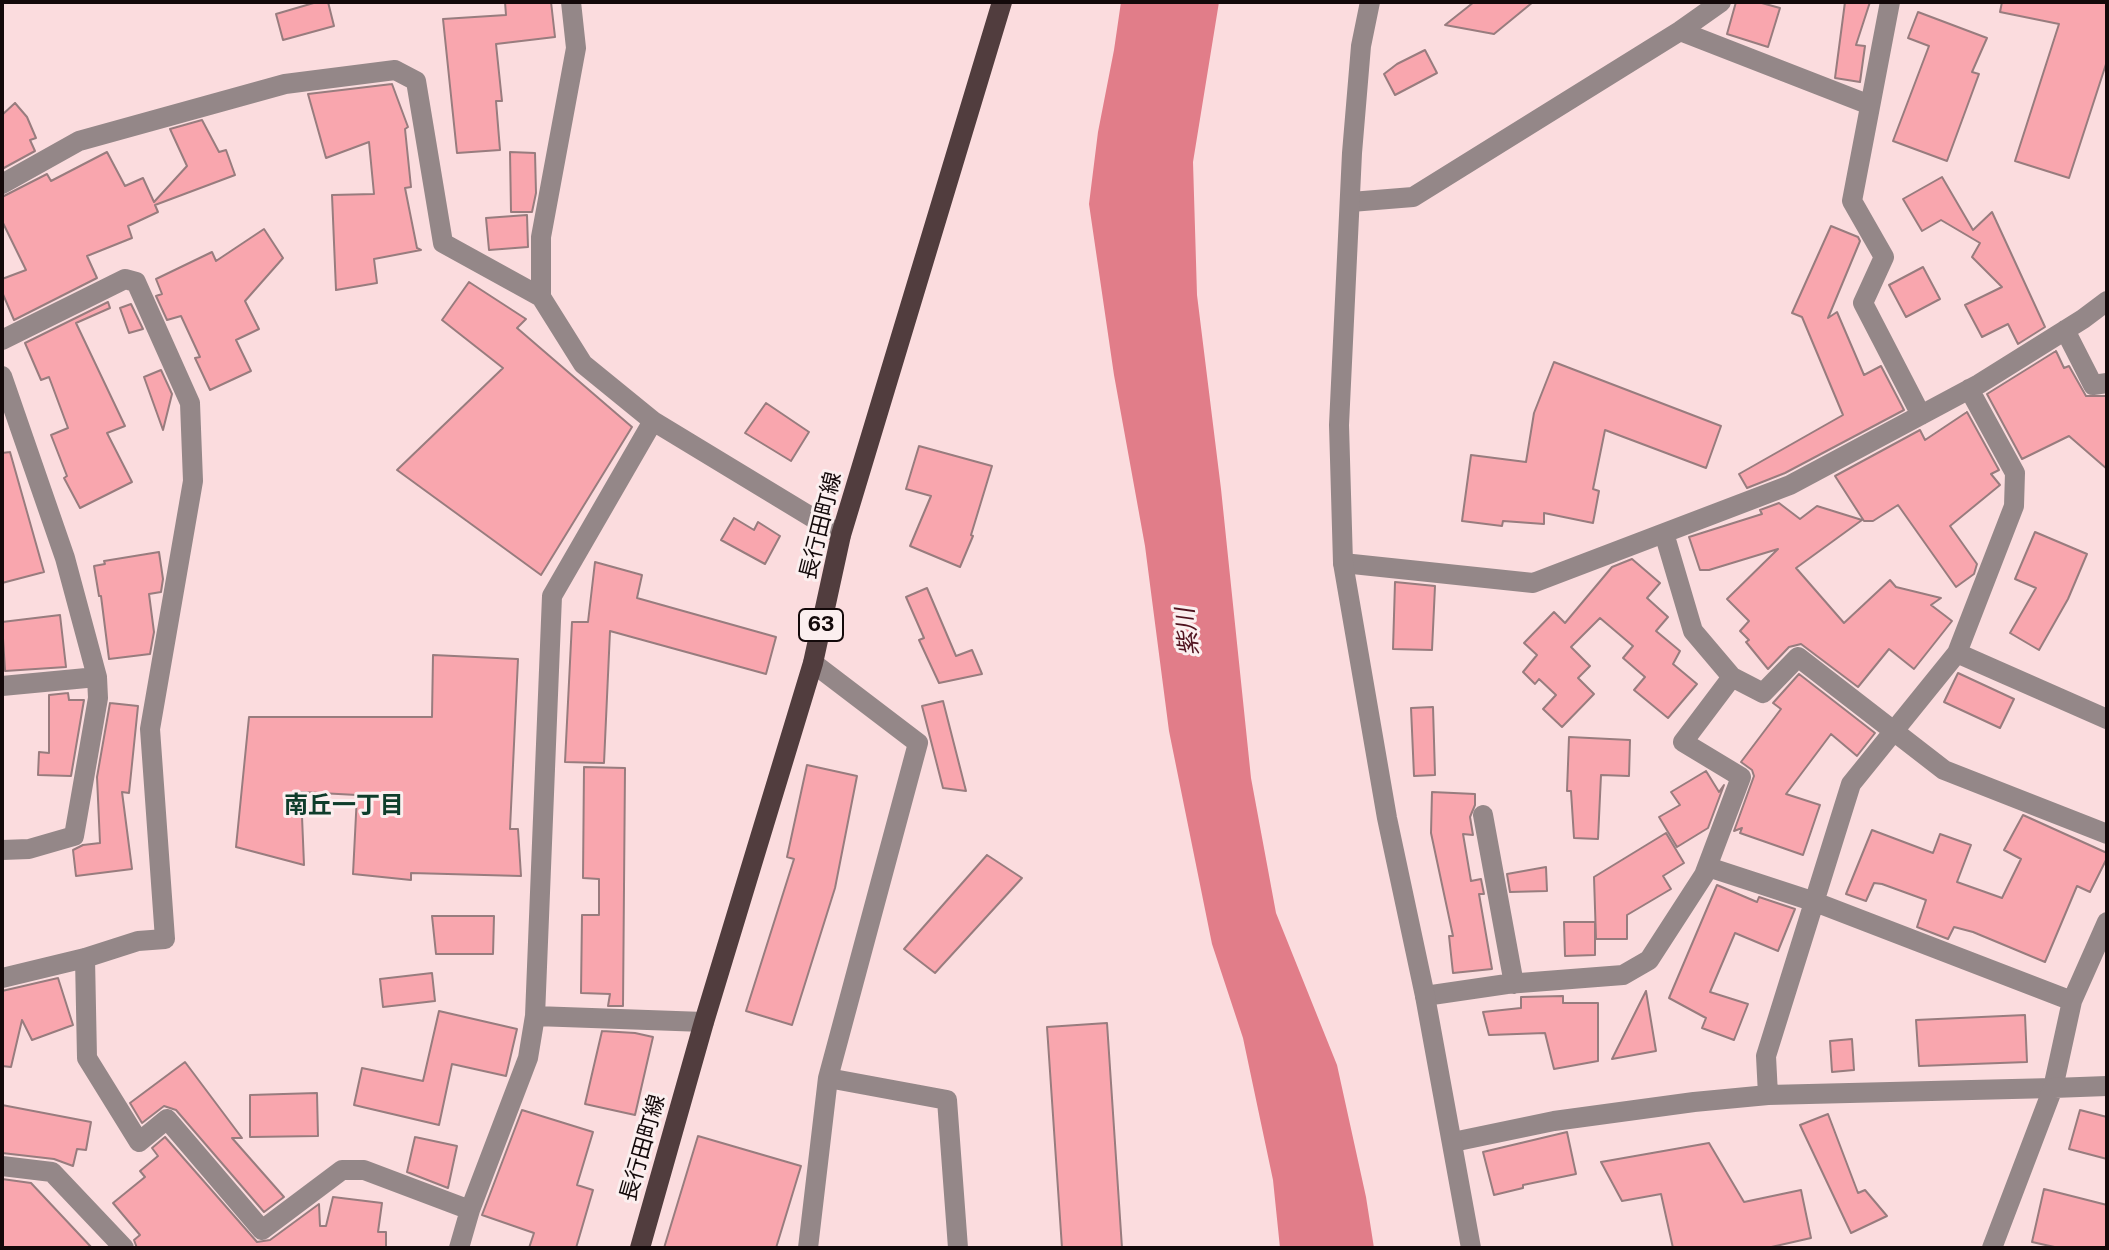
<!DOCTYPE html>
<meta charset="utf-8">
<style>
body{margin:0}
#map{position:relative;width:2109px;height:1250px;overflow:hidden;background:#fbdcde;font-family:"Public Sans",sans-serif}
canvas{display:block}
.frame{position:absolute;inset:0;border:4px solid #13090a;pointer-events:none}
</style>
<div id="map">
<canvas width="2109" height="1250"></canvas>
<div class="frame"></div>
</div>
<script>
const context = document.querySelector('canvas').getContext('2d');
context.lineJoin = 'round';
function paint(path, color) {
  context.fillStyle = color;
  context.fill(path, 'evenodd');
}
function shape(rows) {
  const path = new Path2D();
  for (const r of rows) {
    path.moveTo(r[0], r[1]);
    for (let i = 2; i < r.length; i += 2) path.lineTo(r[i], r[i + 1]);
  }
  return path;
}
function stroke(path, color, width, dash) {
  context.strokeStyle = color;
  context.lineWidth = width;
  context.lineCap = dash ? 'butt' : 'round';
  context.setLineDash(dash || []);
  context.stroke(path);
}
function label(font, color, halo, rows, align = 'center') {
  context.font = font + ' "Public Sans","Noto Sans JP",sans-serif';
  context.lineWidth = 6;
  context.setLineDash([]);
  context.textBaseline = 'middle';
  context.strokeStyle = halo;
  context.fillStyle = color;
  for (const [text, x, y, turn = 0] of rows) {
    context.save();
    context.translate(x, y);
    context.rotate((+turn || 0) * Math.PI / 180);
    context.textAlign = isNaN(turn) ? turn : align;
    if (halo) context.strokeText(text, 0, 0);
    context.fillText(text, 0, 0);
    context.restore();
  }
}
const water = shape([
 [1121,2,1219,2,1193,162,1197,295,1221,489,1251,778,1276,913,1337,1065,1366,1197,1374,1248,1280,1248,1273,1180,1243,1038,1212,944,1169,731,1145,546,1114,375,1089,204,1098,132,1114,50]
]);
const building = shape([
 [317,2,328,2,334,26,283,40,276,14,317,2],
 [505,2,551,2,555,37,496,44,502,101,496,101,500,150,457,153,443,19,506,15,505,2],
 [1474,2,1533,2,1494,34,1445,25,1474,2],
 [1736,2,1758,2,1780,8,1768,47,1727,34,1736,2],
 [1845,2,1870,2,1856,45,1865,46,1860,82,1835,78,1845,2],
 [2002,2,2107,2,2107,61,2069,178,2015,161,2059,24,2000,12,2002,2],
 [1918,12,1987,38,1972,72,1979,74,1947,161,1893,141,1929,46,1908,38,1918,12],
 [1425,50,1437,73,1395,95,1384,74,1397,64,1425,50],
 [392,84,408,127,405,129,411,187,405,188,417,248,421,250,374,259,377,283,336,290,332,195,374,194,369,142,326,158,308,94,392,84],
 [15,103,27,117,36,138,30,140,35,151,2,169,2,115,15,103],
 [202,120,219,152,226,150,235,175,155,205,158,212,128,226,132,238,87,256,97,278,14,320,2,292,2,279,26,270,2,221,2,197,47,174,51,181,107,152,125,186,143,178,154,202,187,166,170,129,202,120],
 [510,152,535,153,536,193,532,212,511,212,510,152],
 [1942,177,1973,230,1992,212,2045,327,2018,344,2008,324,1982,337,1965,305,2002,287,1972,257,1980,243,1941,220,1922,231,1903,199,1942,177],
 [527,215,528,247,489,250,486,218,527,215],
 [1831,226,1858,237,1860,241,1828,318,1837,312,1864,375,1881,366,1904,410,1785,473,1747,488,1739,474,1843,415,1802,317,1792,313,1831,226],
 [264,229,283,258,245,301,259,329,236,340,251,371,210,390,195,358,200,357,181,316,167,320,156,296,162,294,156,279,212,252,216,261,264,229],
 [1923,267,1940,299,1906,317,1889,285,1923,267],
 [469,282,526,319,517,328,632,427,541,575,397,470,503,368,442,320,469,282],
 [108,302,110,308,76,323,125,426,107,433,132,482,80,508,64,478,67,476,51,435,68,428,49,377,41,380,25,343,108,302],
 [131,304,143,329,129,333,120,308,131,304],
 [2056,351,2064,368,2069,366,2086,396,2107,396,2107,469,2069,436,2022,459,1987,394,2056,351],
 [1554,362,1721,426,1706,468,1605,430,1593,489,1599,491,1593,523,1544,513,1544,524,1503,521,1502,526,1462,521,1471,455,1526,462,1534,413,1554,362],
 [161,370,172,394,163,430,144,377,161,370],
 [766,403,809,432,791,461,745,433,766,403],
 [1967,412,1999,470,1991,474,2000,485,1950,526,1977,564,1974,574,1956,587,1898,505,1873,521,1864,521,1835,476,1920,430,1925,440,1967,412],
 [919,446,992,466,971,535,973,536,960,567,910,546,931,496,906,489,919,446],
 [10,452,44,572,2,583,2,453,10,452],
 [1779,503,1800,519,1817,506,1862,520,1796,568,1844,623,1890,580,1896,587,1941,598,1931,605,1952,621,1914,669,1889,649,1858,687,1801,644,1789,647,1768,669,1746,642,1749,640,1740,631,1749,621,1727,599,1778,549,1709,570,1700,570,1689,537,1762,514,1760,510,1779,503],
 [734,518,754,530,758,522,780,536,765,564,721,540,734,518],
 [2035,532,2087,554,2068,599,2039,650,2010,633,2036,588,2015,579,2035,532],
 [159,552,163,579,161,592,149,594,154,632,150,654,109,659,101,596,99,596,94,566,105,564,104,561,159,552],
 [1632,559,1660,583,1647,598,1668,617,1656,631,1680,651,1673,664,1697,684,1668,718,1634,690,1645,677,1623,658,1633,646,1600,618,1571,647,1590,666,1578,678,1594,694,1562,727,1543,709,1556,695,1539,679,1535,684,1523,672,1537,655,1524,643,1554,612,1565,623,1612,567,1632,559],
 [595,562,642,575,637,598,776,637,766,674,610,631,604,763,565,762,572,622,588,622,595,562],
 [1395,582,1435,586,1432,650,1393,649,1395,582],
 [927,588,956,656,972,650,982,674,939,683,919,640,924,638,906,597,927,588],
 [60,615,66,667,5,671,2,622,60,615],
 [433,655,518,659,510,829,518,829,521,876,411,873,411,880,353,874,357,795,301,792,304,865,236,847,249,717,432,717,433,655],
 [1958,673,2014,699,2000,728,1944,702,1958,673],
 [1799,674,1875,733,1857,756,1831,734,1786,794,1820,805,1803,855,1740,833,1742,828,1734,831,1754,776,1752,770,1741,762,1781,709,1773,703,1799,674],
 [68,693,69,700,84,700,71,776,38,775,39,752,49,753,49,695,68,693],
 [943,701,966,791,943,788,922,706,943,701],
 [110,703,138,706,129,793,122,792,132,869,76,876,73,850,83,845,100,843,97,777,110,703],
 [1433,707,1435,775,1414,776,1411,708,1433,707],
 [1569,737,1630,740,1629,776,1601,775,1598,839,1574,838,1571,791,1567,791,1569,737],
 [807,765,857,776,835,888,792,1025,746,1011,794,859,787,857,807,765],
 [584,767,625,768,623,1006,608,1006,610,994,581,993,582,915,599,915,599,879,583,878,584,767],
 [1706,771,1719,792,1724,785,1708,828,1677,847,1659,817,1680,805,1671,792,1706,771],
 [1432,792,1475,794,1475,805,1470,817,1473,835,1463,834,1471,881,1481,879,1484,894,1479,894,1492,969,1453,973,1449,936,1453,936,1431,833,1432,792],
 [2023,815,2107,853,2107,858,2090,892,2077,886,2045,962,1973,932,1954,927,1948,939,1917,927,1926,900,1882,884,1874,883,1866,901,1846,894,1872,830,1933,853,1940,834,1971,845,1957,882,2002,898,2021,859,2004,850,2023,815],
 [1666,833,1684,863,1663,876,1671,889,1627,915,1627,939,1596,939,1594,877,1666,833],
 [987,855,1022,878,935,973,904,949,987,855],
 [1546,867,1547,891,1510,892,1507,874,1546,867],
 [1717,885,1757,902,1759,897,1795,909,1778,951,1735,933,1710,992,1748,1004,1734,1040,1702,1028,1706,1018,1669,998,1717,885],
 [432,916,494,916,493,954,436,954,432,916],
 [1564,922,1595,922,1595,955,1565,956,1564,922],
 [432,973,435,1001,383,1007,380,979,432,973],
 [58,978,73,1025,32,1040,22,1020,11,1067,2,1066,2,991,58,978],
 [1646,991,1656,1051,1612,1059,1646,991],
 [1563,996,1563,1003,1598,1003,1598,1061,1554,1069,1545,1033,1489,1035,1483,1012,1521,1008,1521,997,1563,996],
 [439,1011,517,1029,506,1076,452,1064,439,1125,354,1105,362,1068,423,1081,439,1011],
 [2025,1015,2027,1062,1919,1066,1916,1020,2025,1015],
 [1107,1023,1122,1248,1062,1248,1047,1027,1107,1023],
 [602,1031,635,1033,653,1037,635,1115,585,1104,602,1031],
 [1852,1039,1854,1070,1832,1072,1830,1041,1852,1039],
 [185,1062,242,1138,232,1138,284,1197,264,1212,176,1110,164,1106,142,1123,130,1103,185,1062],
 [317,1093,318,1136,250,1137,250,1095,317,1093],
 [2,1105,91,1122,86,1150,77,1149,73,1166,54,1159,2,1153,2,1105],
 [522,1110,593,1132,577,1185,593,1190,576,1248,529,1248,534,1233,482,1215,522,1110],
 [2080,1110,2107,1117,2107,1159,2069,1149,2080,1110],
 [1828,1114,1858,1193,1865,1190,1887,1216,1851,1233,1800,1125,1828,1114],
 [1567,1132,1576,1174,1523,1185,1523,1188,1494,1195,1483,1152,1567,1132],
 [698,1136,801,1166,776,1248,664,1248,698,1136],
 [165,1137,257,1242,270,1240,319,1204,320,1226,326,1226,333,1197,382,1203,378,1232,386,1232,386,1248,137,1248,134,1240,140,1235,113,1203,145,1177,140,1171,158,1156,152,1148,165,1137],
 [415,1137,457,1146,448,1188,407,1172,415,1137],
 [1709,1143,1744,1202,1801,1190,1811,1238,1767,1248,1673,1248,1661,1194,1622,1201,1601,1162,1709,1143],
 [2,1179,31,1183,92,1248,2,1248,2,1179],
 [2044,1189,2107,1205,2107,1248,2059,1248,2032,1242,2044,1189]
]);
const minor = shape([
 [1890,2,1852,201,1884,257,1863,303,1921,415],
 [1680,31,1870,105],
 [2,184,79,141,285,84,395,70,416,81,443,243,541,297,583,364,653,421,841,535],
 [1351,202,1413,197,1680,31,1721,2],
 [541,297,541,237,576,48,571,2],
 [2065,330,2093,385,2107,383],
 [2,340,125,279,136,282,190,403,193,481,150,729,165,939,138,941,85,958,2,978],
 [2,376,65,558,97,677,98,698,74,836,29,849,2,850],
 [1664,533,1693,631,1732,677,1763,693,1798,657,1944,770,2107,834],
 [1343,563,1533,583,1790,485,1979,384,2083,319,2107,301],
 [1957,653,2107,719],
 [2,686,97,677],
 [1483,815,1514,984],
 [1708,867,1815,902,2072,1001],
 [85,958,87,1058,139,1142,167,1119,262,1230,342,1170,364,1170,470,1210],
 [1425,996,1507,984,1623,975,1649,960,1704,875,1741,777,1683,742,1732,677],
 [535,1016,704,1022],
 [828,1078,947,1100,958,1248],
 [1768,1095,1766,1056,1851,784,1957,653,2014,506,2015,473,1969,389],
 [1453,1142,1554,1121,1694,1102,1768,1095,2053,1088,2072,1001,2107,922],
 [2,1166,52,1172,124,1248],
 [459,1248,470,1210,528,1058,535,1016,552,596,653,421],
 [808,1248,828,1078,918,743,813,663]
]);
const tertiary = shape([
 [1370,2,1361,46,1352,153,1339,425,1343,563,1387,818,1425,996,1471,1248],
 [1992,1248,2053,1088,2107,1086]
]);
const primary = shape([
 [640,1248,704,1022,813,663,841,535,1002,2]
]);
const shields = [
 [821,625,44]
];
const shieldNames = [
 ["63",821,625]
];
const streetNames = [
 ["長行田町線",821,526,-76],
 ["長行田町線",643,1148,-74]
];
const waterNames = [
 ["紫川",1188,632,-96]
];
const neighbourhoodNames = [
 ["南丘一丁目",344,806]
];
paint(water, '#e17d89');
paint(building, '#f9a6ae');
stroke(building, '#987c7e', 2);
stroke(minor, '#948788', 20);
stroke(tertiary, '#948788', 20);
stroke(primary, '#513d3e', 20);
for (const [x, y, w] of shields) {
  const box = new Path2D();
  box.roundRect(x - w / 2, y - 16, w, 32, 6);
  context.fillStyle = '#fbefef';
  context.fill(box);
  stroke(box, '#13090a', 2);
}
label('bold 20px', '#13090a', null, shieldNames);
label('22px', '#13090a', '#fbefef', streetNames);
label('italic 24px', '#50121e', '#fbefef', waterNames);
label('bold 24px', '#0e3d2b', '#fbefef', neighbourhoodNames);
</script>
